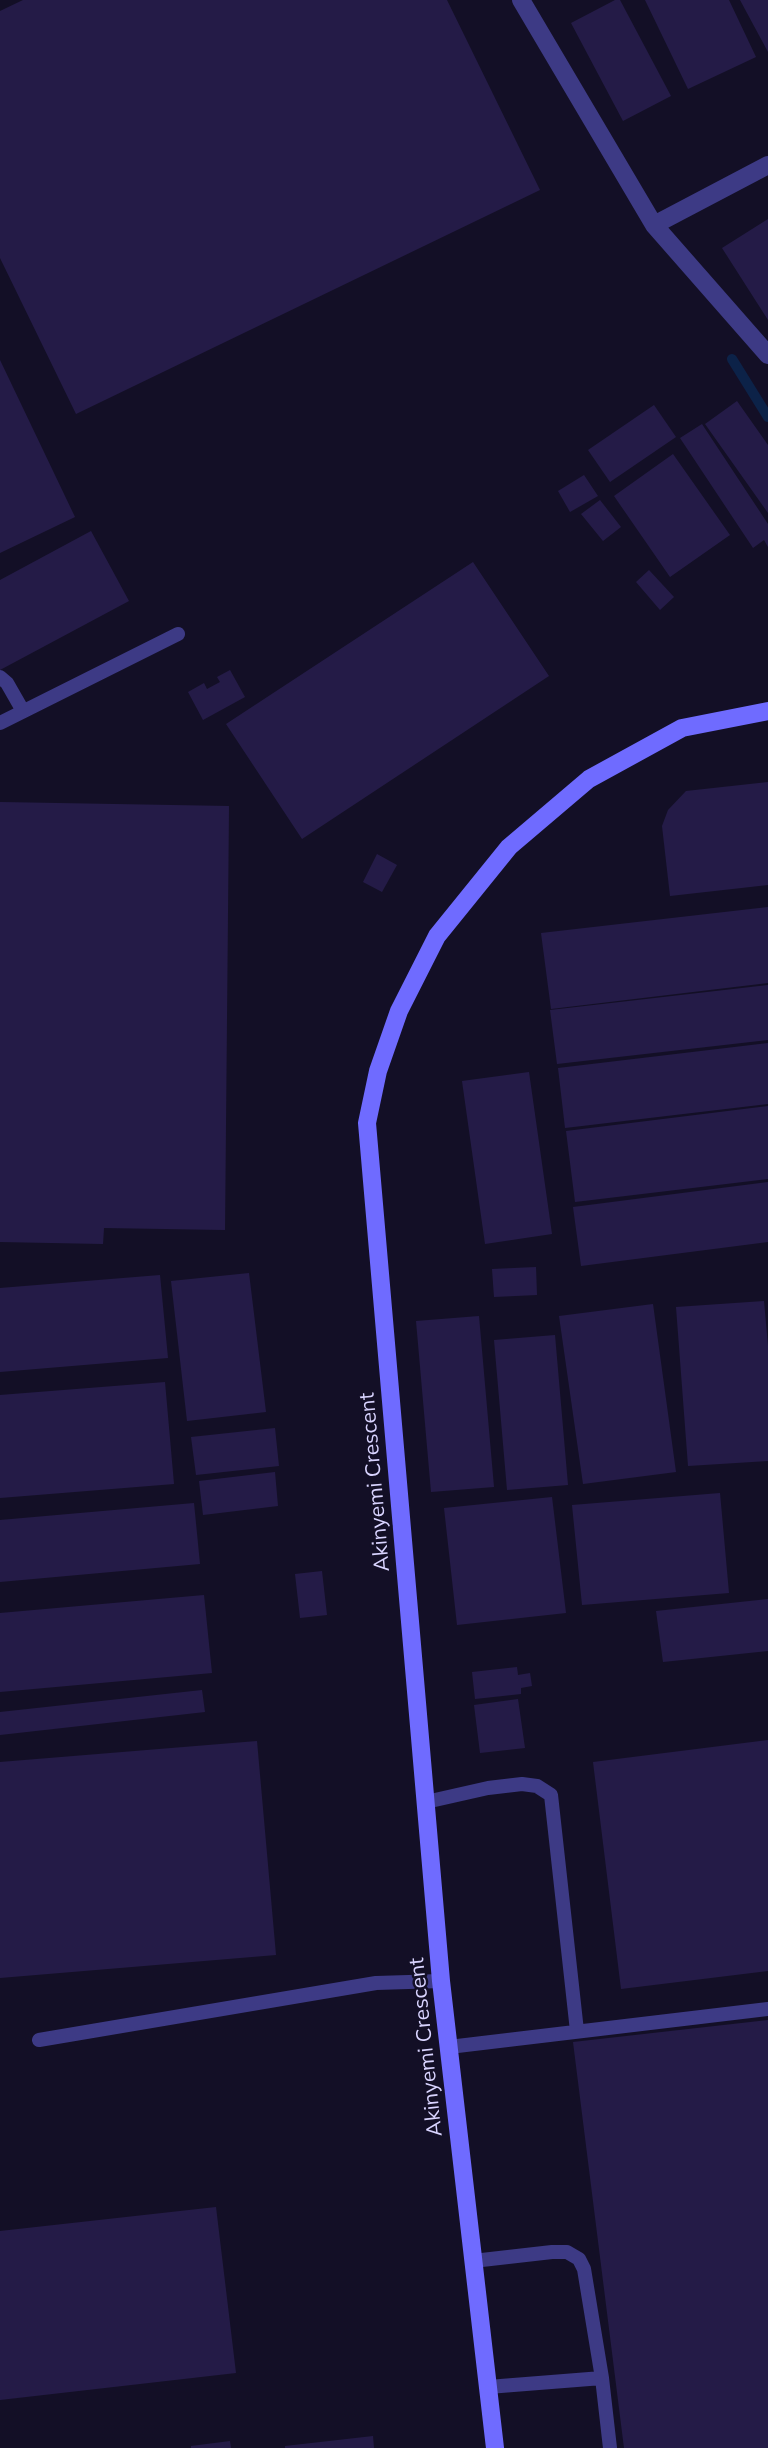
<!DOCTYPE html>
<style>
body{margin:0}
canvas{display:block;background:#130f26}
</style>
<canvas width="768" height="2448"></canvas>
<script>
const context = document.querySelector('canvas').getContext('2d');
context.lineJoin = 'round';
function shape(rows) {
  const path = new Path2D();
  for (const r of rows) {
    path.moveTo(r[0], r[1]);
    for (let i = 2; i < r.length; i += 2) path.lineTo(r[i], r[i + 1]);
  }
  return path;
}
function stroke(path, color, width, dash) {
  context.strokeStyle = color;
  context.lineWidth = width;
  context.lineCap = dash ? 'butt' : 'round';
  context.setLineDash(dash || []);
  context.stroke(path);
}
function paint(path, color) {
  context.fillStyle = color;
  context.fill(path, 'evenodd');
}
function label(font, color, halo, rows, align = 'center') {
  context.font = font + ' Mulish,sans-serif';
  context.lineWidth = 5;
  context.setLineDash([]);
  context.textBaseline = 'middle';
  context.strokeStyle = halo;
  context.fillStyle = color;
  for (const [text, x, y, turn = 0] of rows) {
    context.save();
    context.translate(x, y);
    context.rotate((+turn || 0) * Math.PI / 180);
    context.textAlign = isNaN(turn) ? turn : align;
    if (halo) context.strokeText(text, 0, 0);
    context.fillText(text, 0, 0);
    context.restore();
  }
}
const stream = shape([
 [732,359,768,417]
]);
const building = shape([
 [23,0,447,0,540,190,76,414,0,258,0,11],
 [615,0,620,0,671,96,623,121,571,23],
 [645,0,729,0,756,57,688,89],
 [740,0,768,0,768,52],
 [768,219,768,320,722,248],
 [0,360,75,517,0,553],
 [737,401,768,445,768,513,705,424],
 [654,405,676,437,610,482,588,450],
 [702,424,768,524,768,547,764,540,753,548,680,438],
 [673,454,730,535,670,577,614,496],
 [584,475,598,496,570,512,558,491],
 [600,500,621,527,603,541,581,514],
 [91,531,129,601,0,670,0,580],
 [473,562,549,676,302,839,226,724],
 [649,570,674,597,660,610,636,582],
 [230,670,245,697,203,720,188,692,204,683,207,689,220,682,217,677],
 [768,782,768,885,670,896,662,826,668,810,686,791],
 [0,802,229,806,225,1230,104,1228,103,1244,0,1242],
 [377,854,397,865,382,892,363,882],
 [768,907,768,983,551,1009,541,933],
 [768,985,768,1040,557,1064,550,1010],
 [768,1043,768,1104,565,1128,558,1068],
 [529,1072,552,1234,485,1244,462,1081],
 [768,1106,768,1179,575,1202,566,1131],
 [768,1182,768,1242,581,1266,573,1207],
 [536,1267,537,1295,494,1297,492,1269],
 [249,1273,266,1412,187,1421,171,1281],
 [160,1275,168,1358,0,1372,0,1288],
 [764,1301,768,1346,768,1461,688,1466,676,1307],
 [653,1304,676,1472,583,1484,559,1316],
 [479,1316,494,1487,431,1492,416,1321],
 [555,1335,568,1485,507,1490,494,1340],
 [165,1382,174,1484,0,1498,0,1395],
 [275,1428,279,1466,196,1475,191,1437],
 [275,1472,278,1506,203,1515,199,1481],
 [720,1493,729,1593,582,1605,572,1505],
 [552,1497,566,1613,457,1625,444,1508],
 [194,1503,200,1564,0,1582,0,1520],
 [322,1571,327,1615,300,1618,295,1574],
 [204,1595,212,1673,0,1692,0,1613],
 [768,1599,768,1651,663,1662,656,1611],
 [517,1667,518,1675,530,1673,532,1686,521,1688,521,1694,475,1699,472,1672],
 [202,1690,205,1712,0,1735,0,1712],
 [518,1699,525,1748,480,1753,474,1705],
 [768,1740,768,1971,621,1989,593,1762],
 [257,1741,276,1955,0,1978,0,1762],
 [768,2020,768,2448,624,2448,573,2042],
 [216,2207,236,2373,0,2400,0,2231],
 [373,2436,374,2448,285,2448,285,2446],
 [230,2441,231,2448,191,2448,191,2446]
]);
const lane = shape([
 [0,677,7,683,23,711],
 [0,723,178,634],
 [426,1802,488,1788,522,1784,537,1786,551,1795,577,2031],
 [39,2040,376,1983,441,1981],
 [449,2047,768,2009],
 [473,2261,552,2252,567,2252,579,2259,584,2269,602,2378,610,2448],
 [488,2387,602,2378]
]);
const street = shape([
 [521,0,654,225,768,355],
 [654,225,768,165]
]);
const secondary = shape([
 [495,2448,441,1981,367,1123,378,1071,399,1011,437,936,509,847,589,779,682,728,768,711]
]);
const streetNames = [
 ["Akinyemi Crescent",375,1482,-95],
 ["Akinyemi Crescent",426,2047,-96]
];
stroke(stream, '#0c2248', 10);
paint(building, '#241b47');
stroke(lane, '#3d3a85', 14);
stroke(street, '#3d3a85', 18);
stroke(secondary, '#6f6bff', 18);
label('21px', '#d9d4ff', '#130f26', streetNames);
</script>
